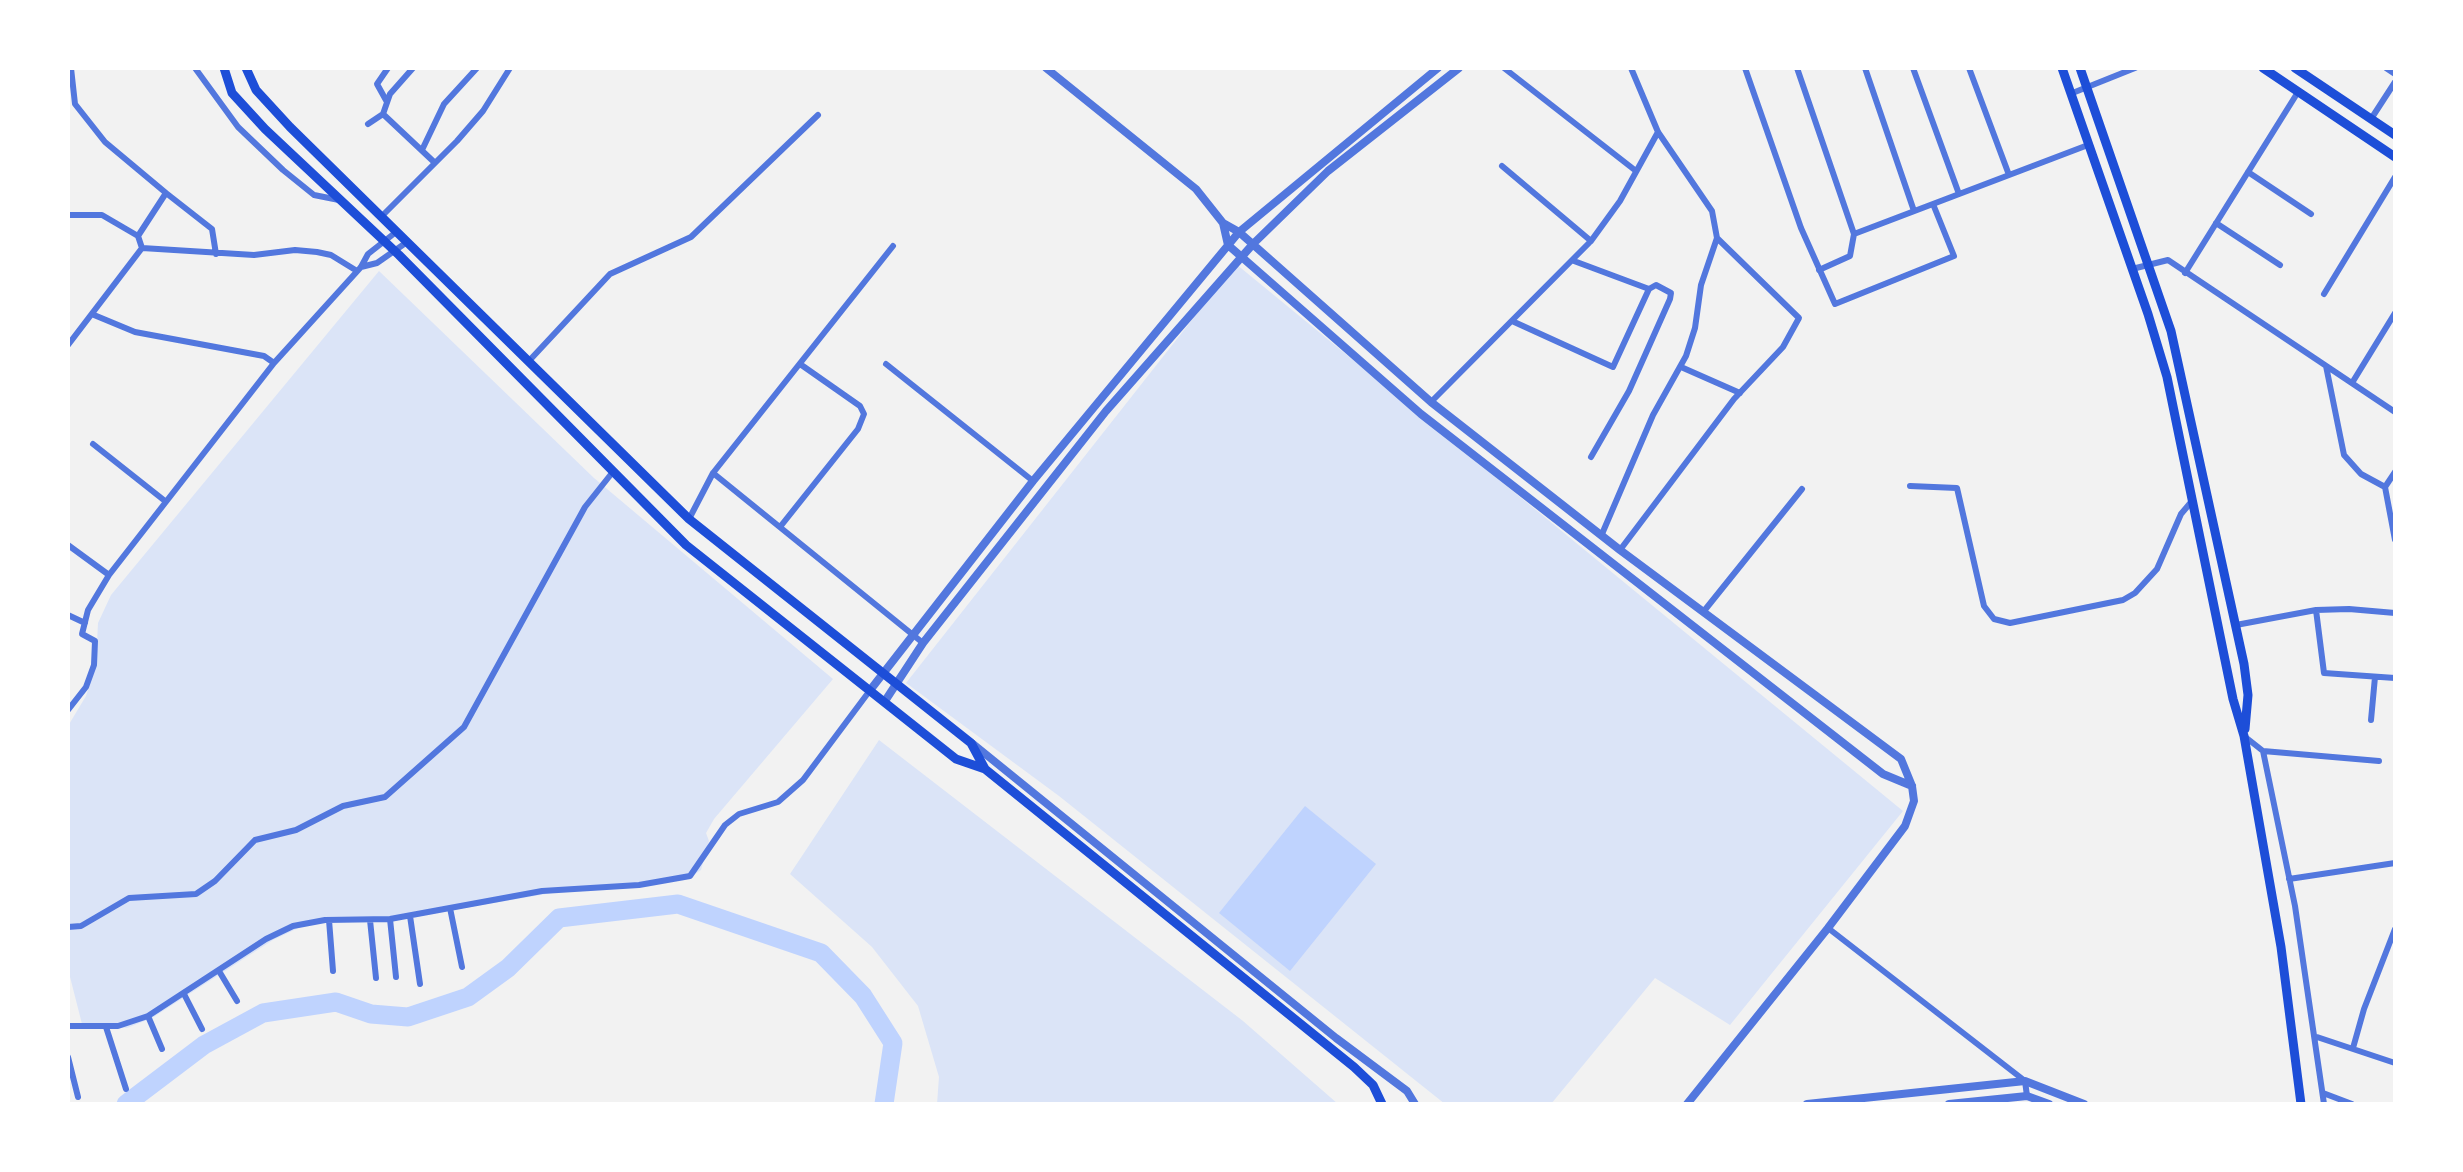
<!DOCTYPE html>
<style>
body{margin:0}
#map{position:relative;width:2463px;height:1172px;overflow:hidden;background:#f2f2f2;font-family:Inter,sans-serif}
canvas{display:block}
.frame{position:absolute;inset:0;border:70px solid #fff;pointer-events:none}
</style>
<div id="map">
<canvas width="2463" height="1172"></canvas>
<div class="frame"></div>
</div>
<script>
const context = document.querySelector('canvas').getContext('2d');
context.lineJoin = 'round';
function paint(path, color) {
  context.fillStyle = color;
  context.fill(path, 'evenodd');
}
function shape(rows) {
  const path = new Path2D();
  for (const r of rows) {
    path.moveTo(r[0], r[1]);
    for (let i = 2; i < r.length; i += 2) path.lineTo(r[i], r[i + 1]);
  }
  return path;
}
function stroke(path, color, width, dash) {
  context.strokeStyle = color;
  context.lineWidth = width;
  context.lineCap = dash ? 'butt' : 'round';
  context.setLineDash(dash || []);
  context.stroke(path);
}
const green = shape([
 [1236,264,1903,811,1730,1025,1655,978,1551,1104,1445,1104,1059,796,906,683],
 [379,271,594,478,833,679,714,819,706,833,709,841,701,870,689,878,575,889,413,917,309,923,273,940,152,1018,127,1028,82,1024,68,969,68,726,86,696,96,663,98,623,111,595],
 [879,740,1243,1021,1338,1104,937,1104,939,1077,918,1006,872,947,790,874]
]);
const water = shape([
 [1305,806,1376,864,1290,971,1219,913]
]);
const river = shape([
 [126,1104,204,1045,263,1013,336,1002,371,1014,408,1017,468,997,508,968,559,918,678,904,821,953,863,996,893,1043,884,1104]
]);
const minor = shape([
 [71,68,75,104,105,142,166,193,138,236],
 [195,68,238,127,283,170,314,195,339,200],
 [1504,68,1636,171],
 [1745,68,1801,228,1835,304,1954,256,1933,204],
 [1797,68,1854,234,1850,256,1819,270],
 [1865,68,1914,211],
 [1913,68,1959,194],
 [1969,68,2009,175],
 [2386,68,2395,74],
 [2070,94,2135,68],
 [387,102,377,84,388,68],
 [383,114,434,162],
 [2371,119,2395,82],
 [368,124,383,114,390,94,413,68],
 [422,150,444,104,477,68],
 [1502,166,1591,241],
 [2248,172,2311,214],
 [166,193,212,229,216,254],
 [68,215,102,215,138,236,142,248],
 [381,217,457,141,483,111,510,68],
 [2216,223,2280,265],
 [1854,234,2088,145],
 [361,267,377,263,407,242],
 [2132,269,2168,260,2395,412],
 [2185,273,2298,92],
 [2324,294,2395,177],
 [94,315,135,332,264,356,274,363],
 [1512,321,1613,367,1649,289,1574,261],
 [68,345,142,248,254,255,295,250,317,252,331,255,357,271],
 [528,362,610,274,691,237,818,115],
 [886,364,1033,481],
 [2326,366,2344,455,2361,474,2385,487],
 [1681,367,1740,393],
 [2352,383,2395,313],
 [1431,402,1591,241,1620,201,1658,132],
 [93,444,165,501],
 [1591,457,1629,391,1670,299,1671,293,1656,285,1649,289],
 [2395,472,2385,487,2395,540],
 [713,473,923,643],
 [1910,486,1957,488,1984,606,1994,619,2010,623,2123,600,2135,593,2157,569,2181,514,2192,501],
 [689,519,713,473,893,246],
 [780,527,858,429,864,414,860,406,800,364],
 [1602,534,1653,415,1686,356,1695,328,1701,285,1717,238,1712,211,1658,132,1631,68],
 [68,545,109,575],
 [1620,550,1734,399,1783,347,1799,318,1717,238],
 [2316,610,2324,673,2395,678],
 [1704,611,1802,489],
 [68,615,85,623],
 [2236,625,2316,610,2349,609,2395,613],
 [68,710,86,687,94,665,95,641,82,634,88,610,109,575,274,363,361,267,368,254,396,232],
 [2371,720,2375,677],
 [2244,736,2263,751,2379,761],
 [2263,751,2295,906,2324,1104],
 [2289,879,2395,863],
 [450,908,462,967],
 [410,916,420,984],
 [390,919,396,977],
 [329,920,333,971],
 [370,920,376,978],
 [68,927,81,926,129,898,196,894,215,881,255,840,296,830,343,806,385,797,464,727,585,507,612,473],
 [1828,928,2025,1081,2027,1096],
 [219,971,237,1001],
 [184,994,202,1029],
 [148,1016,162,1049],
 [68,1026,118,1026,148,1016,266,939,293,926,325,920,390,919,542,891,639,885,690,876,725,825,739,814,778,802,803,780,871,689],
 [106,1027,126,1089],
 [2317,1037,2395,1063],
 [2353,1048,2364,1009,2395,929],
 [68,1057,78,1097],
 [2323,1093,2352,1104]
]);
const tertiary = shape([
 [1046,68,1196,189,1223,223,1228,245,1421,414,1883,774,1912,786],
 [1223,223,1239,232,1431,402,1620,550,1901,759,1912,786,1914,801,1905,826,1828,928,1687,1104],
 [871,689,1033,481,1239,232,1438,68],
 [885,701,923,643,1106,411,1253,244,1328,171,1459,68],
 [973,744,1336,1038,1407,1091,1415,1104],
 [1807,1104,2025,1081,2084,1104],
 [1949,1104,2027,1096,2049,1104]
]);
const secondary = shape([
 [224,68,232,93,265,129,399,255,686,545,956,759,985,769,1354,1067,1373,1085,1382,1104],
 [246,68,256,90,290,127,689,519,971,743,985,769],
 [2062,68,2148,314,2167,377,2233,699,2244,736,2281,947,2301,1104],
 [2080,68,2171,331,2244,664,2248,695,2245,729],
 [2263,68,2395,157],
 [2295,68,2395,135]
]);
paint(green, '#dbe4f7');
paint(water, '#bfd3fe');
stroke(river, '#bfd3fe', 19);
stroke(minor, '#5277de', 6);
stroke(tertiary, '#5277de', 8);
stroke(secondary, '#1d4ed8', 9);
</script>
